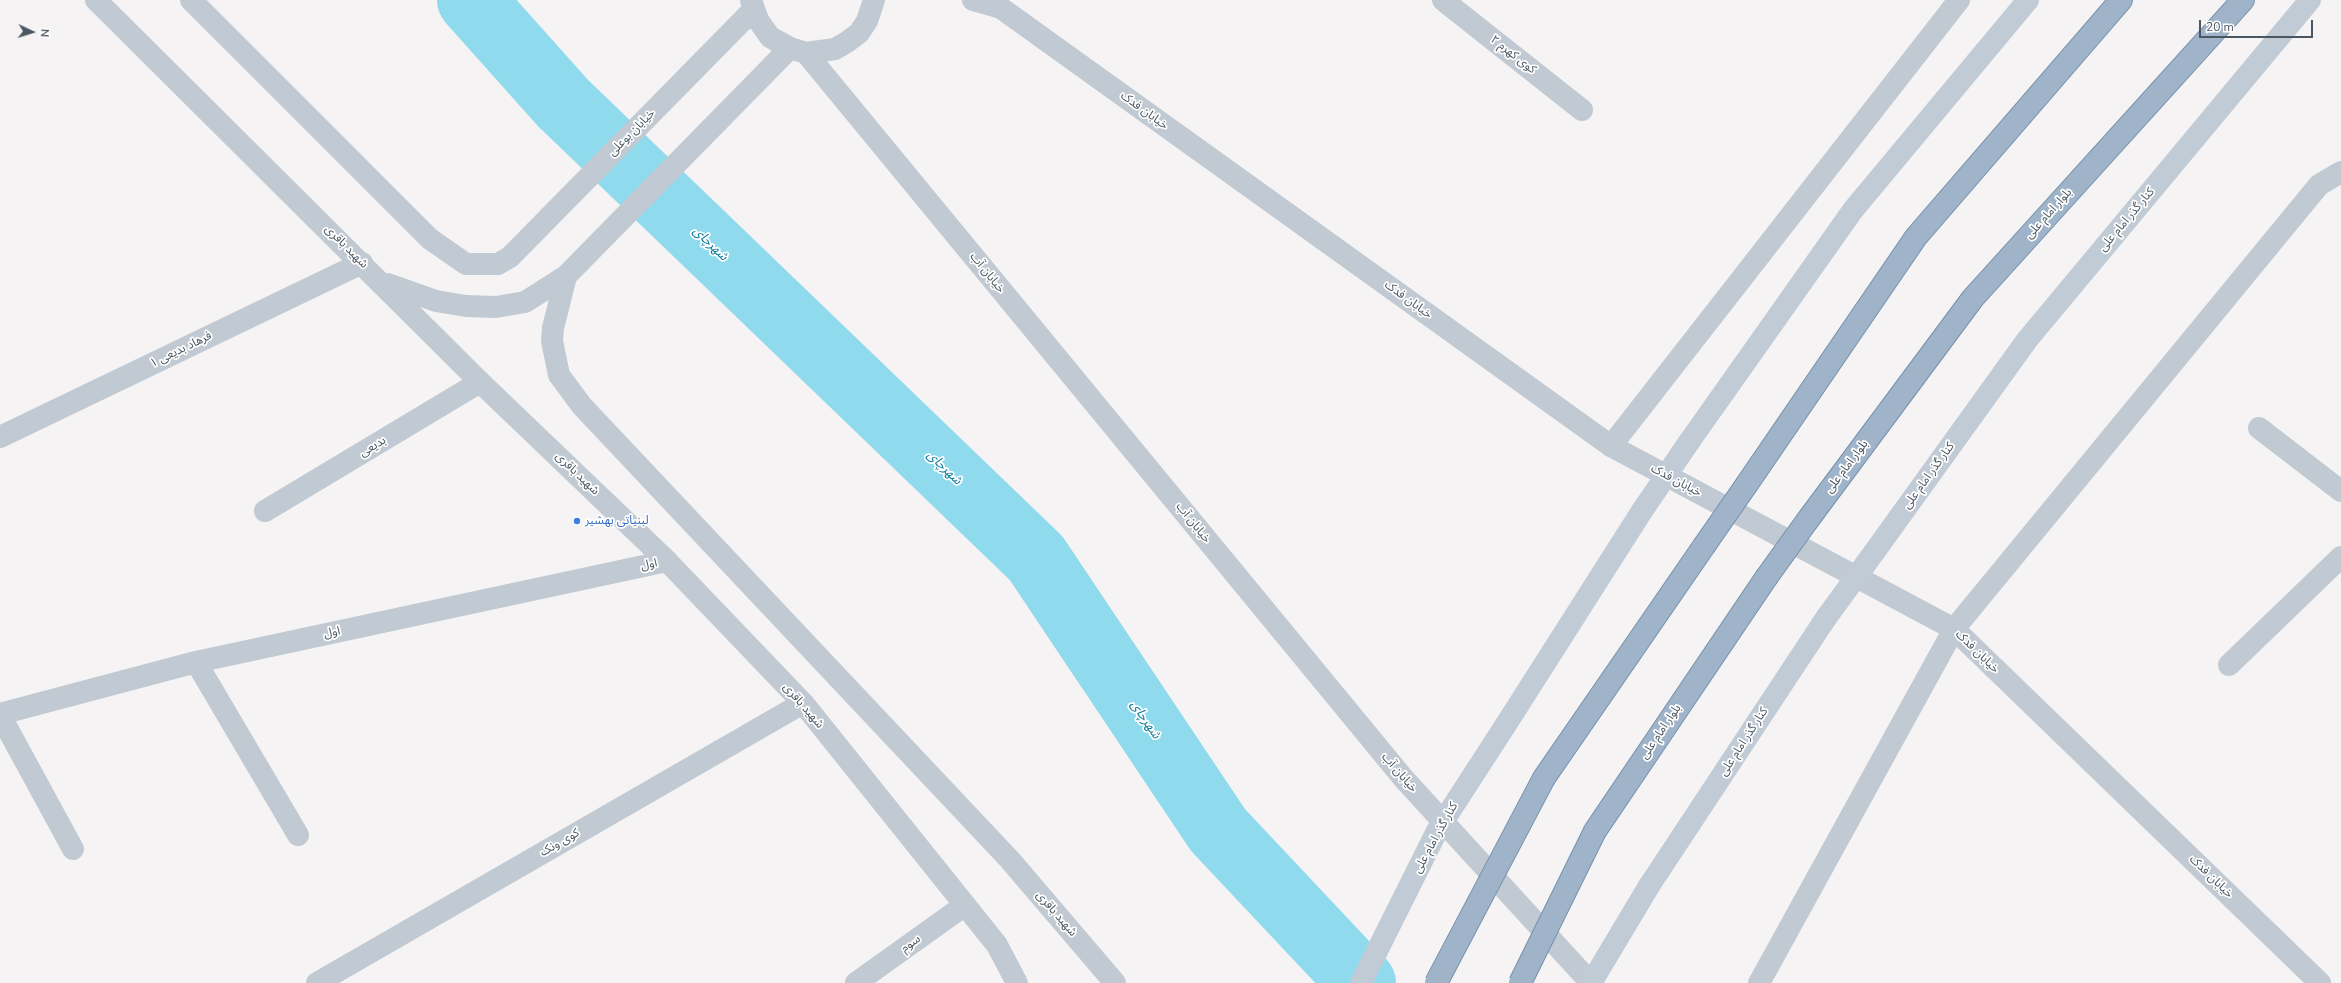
<!DOCTYPE html>
<meta charset="utf-8">
<style>
body{margin:0}
#map{position:relative;width:2341px;height:983px;overflow:hidden;background:#f5f3f3;font-family:"Nunito Sans",sans-serif}
canvas{display:block}
.north{position:absolute;left:12px;top:12px;width:40px;height:40px;-webkit-text-stroke:3px #fff;paint-order:stroke;rotate:94deg;font-size:11px;font-weight:700;line-height:16px;text-align:center;color:#4a5661}
.north::after{content:'';display:block;margin:auto;width:14px;height:18px;background:#4a5661;clip-path:polygon(50% 0,100% 100%,50% 72%,0 100%)}
.scale{position:absolute;left:2199px;top:20px;width:114px;height:18px;box-sizing:border-box;border:2px solid #4a5661;border-top:0;padding-left:5px;font-size:12px;line-height:14px;white-space:nowrap;color:#4a5661;-webkit-text-stroke:3px #fff;paint-order:stroke}
</style>
<div id="map">
<canvas width="2341" height="983"></canvas>
<div class="north">N</div>
<div class="scale">20 m</div>
</div>
<script>
const context = document.querySelector('canvas').getContext('2d');
context.lineJoin = 'round';
function shape(rows) {
  const path = new Path2D();
  for (const r of rows) {
    path.moveTo(r[0], r[1]);
    for (let i = 2; i < r.length; i += 2) path.lineTo(r[i], r[i + 1]);
  }
  return path;
}
function stroke(path, color, width, dash) {
  context.strokeStyle = color;
  context.lineWidth = width;
  context.lineCap = dash ? 'butt' : 'round';
  context.setLineDash(dash || []);
  context.stroke(path);
}
function label(font, color, halo, rows, align = 'center') {
  context.font = font + ' "Nunito Sans","Noto Sans Arabic",sans-serif';
  context.lineWidth = 3.5;
  context.setLineDash([]);
  context.textBaseline = 'middle';
  context.strokeStyle = halo;
  context.fillStyle = color;
  for (const [text, x, y, turn = 0] of rows) {
    context.save();
    context.translate(x, y);
    context.rotate((+turn || 0) * Math.PI / 180);
    context.textAlign = isNaN(turn) ? turn : align;
    if (halo) context.strokeText(text, 0, 0);
    context.fillText(text, 0, 0);
    context.restore();
  }
}
const river = shape([
 [471,0,563,103,1036,558,1218,830,1362,983]
]);
const minor = shape([
 [1443,0,1582,110],
 [806,53,1404,779,1591,983],
 [2259,428,2341,491],
 [0,437,362,263],
 [1611,446,1959,0],
 [265,511,480,382],
 [196,662,298,835],
 [2229,665,2341,557],
 [0,714,196,662,667,561],
 [0,715,73,849],
 [317,983,803,703],
 [856,983,965,905],
 [1759,983,1954,629,2319,185,2341,172]
]);
const tertiary = shape([
 [96,0,480,382,667,561,803,703,997,945,1017,983],
 [191,0,430,239,466,264,498,264,510,257,753,10],
 [751,0,758,20,770,37,790,48,806,53,835,49,847,42,859,33,867,21,874,0],
 [973,0,1001,8],
 [996,0,1001,8,1611,446,1954,629,2320,983],
 [566,276,553,328,552,341,559,375,582,406,1010,860,1115,983],
 [388,284,436,301,466,306,496,307,525,302,566,276,790,48]
]);
const secondary = shape([
 [1689,442,1853,210,2028,0],
 [1875,551,2027,340,2310,0],
 [1505,726,1642,511],
 [1649,886,1826,618]
]);
const trunk = shape([
 [1747,484,1916,237,2121,0],
 [1807,521,1973,298,2243,0],
 [1544,778,1704,546],
 [1595,831,1766,578]
]);
const secondaryBridge = shape([
 [1642,511,1689,442],
 [1826,618,1875,551],
 [1361,983,1437,831,1505,726],
 [1591,983,1649,886]
]);
const trunkBridge = shape([
 [1704,546,1747,484],
 [1766,578,1807,521],
 [1436,983,1544,778],
 [1520,983,1595,831]
]);
const markers = [
 [577,521,4,"#3f7fe0"]
];
const streetNames = [
 ["کوی کهرم ۲",1513,55,38],
 ["خیابان فدک",1144,111,36],
 ["خیابان بوعلی",632,133,-45],
 ["بلوار امام علی",2049,214,-48],
 ["کنار گذر امام علی",2127,220,-50],
 ["شهید باقری",346,247,45],
 ["خیابان آب",987,273,51],
 ["خیابان فدک",1408,300,36],
 ["فرهاد بدیعی ۱",181,350,-26],
 ["بدیعی",373,447,-31],
 ["بلوار امام علی",1847,467,-53],
 ["شهید باقری",577,474,44],
 ["کنار گذر امام علی",1929,476,-54],
 ["خیابان فدک",1676,481,28],
 ["خیابان آب",1193,523,51],
 ["اول",649,565,-12],
 ["اول",332,633,-12],
 ["خیابان فدک",1977,652,44],
 ["شهید باقری",803,706,49],
 ["بلوار امام علی",1661,732,-56],
 ["کنار گذر امام علی",1744,742,-57],
 ["خیابان آب",1399,773,49],
 ["کنار گذر امام علی",1436,838,-61],
 ["کوی ونک",560,843,-30],
 ["خیابان فدک",2211,877,44],
 ["شهید باقری",1056,914,49],
 ["سوم",911,944,-36]
];
const shopNames = [
 ["لبنیاتی بهشیر",585,521]
];
const waterNames = [
 ["شهرچای",710,244,44],
 ["شهرچای",944,468,44],
 ["شهرچای",1145,720,56]
];
stroke(river, '#90daee', 68);
stroke(trunk, '#7690ad', 24);
stroke(minor, '#c1cad2', 22);
stroke(tertiary, '#c1cad2', 22);
stroke(secondary, '#c1cbd6', 22);
stroke(trunk, '#9fb4c9', 22);
stroke(trunkBridge, '#7690ad', 24, []);
stroke(secondaryBridge, '#c1cbd6', 22);
stroke(trunkBridge, '#9fb4c9', 22);
for (const [x, y, r, color] of markers) {
  const dot = new Path2D();
  dot.arc(x, y, r, 0, 2 * Math.PI);
  context.fillStyle = color;
  context.fill(dot);
  stroke(dot, '#fff', 1.5);
}
label('12px', '#4a5661', '#fff', streetNames);
label('12px', '#366cbe', '#fff', shopNames, 'left');
label('italic 13px', '#0c7c9b', '#fff', waterNames);
</script>
